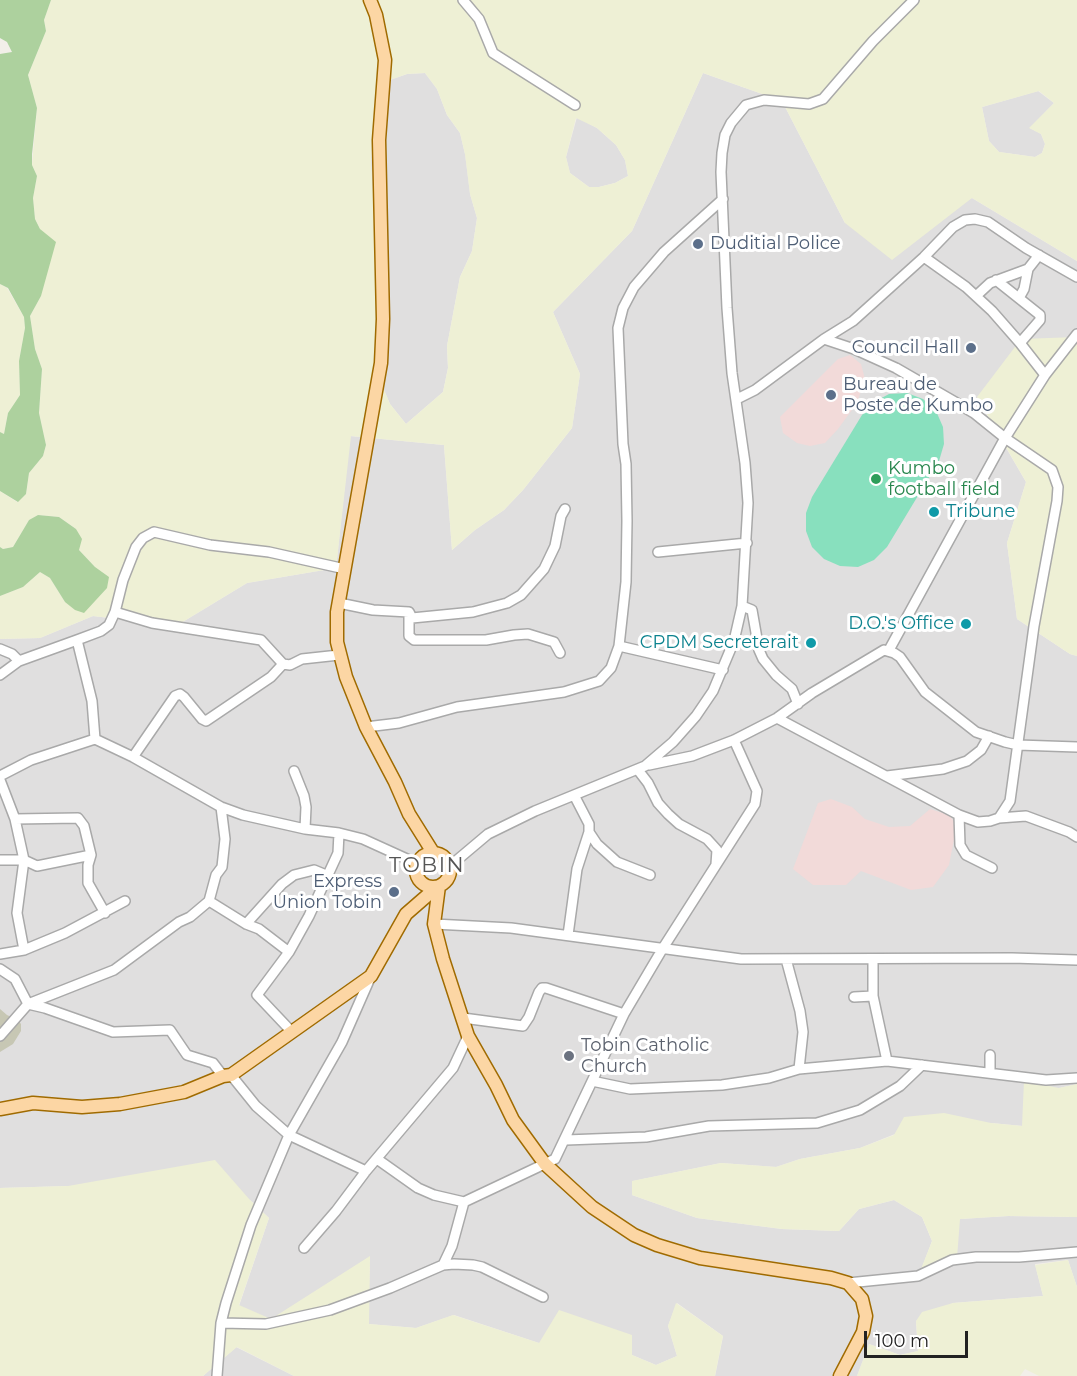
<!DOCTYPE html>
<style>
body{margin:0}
#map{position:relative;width:1077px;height:1376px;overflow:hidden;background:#f2efe9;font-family:Montserrat,sans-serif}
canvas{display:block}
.scale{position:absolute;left:864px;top:1331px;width:104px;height:27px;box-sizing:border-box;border:3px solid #222;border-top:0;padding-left:8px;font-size:18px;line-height:21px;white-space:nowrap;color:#222;-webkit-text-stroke:4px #fff;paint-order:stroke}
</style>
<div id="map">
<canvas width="1077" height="1376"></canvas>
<div class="scale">100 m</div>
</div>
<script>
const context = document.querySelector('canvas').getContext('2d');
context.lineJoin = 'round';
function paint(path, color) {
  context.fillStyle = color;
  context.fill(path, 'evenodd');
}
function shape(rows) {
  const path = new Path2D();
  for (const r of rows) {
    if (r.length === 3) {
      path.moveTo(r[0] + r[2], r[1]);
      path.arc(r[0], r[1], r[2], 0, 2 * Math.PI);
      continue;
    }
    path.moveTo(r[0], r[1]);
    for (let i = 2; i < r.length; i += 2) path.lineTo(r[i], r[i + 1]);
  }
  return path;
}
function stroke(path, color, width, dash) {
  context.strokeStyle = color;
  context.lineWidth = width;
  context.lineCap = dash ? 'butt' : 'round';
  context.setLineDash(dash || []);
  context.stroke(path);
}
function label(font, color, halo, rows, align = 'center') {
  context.font = font + ' Montserrat,sans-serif';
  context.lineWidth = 6;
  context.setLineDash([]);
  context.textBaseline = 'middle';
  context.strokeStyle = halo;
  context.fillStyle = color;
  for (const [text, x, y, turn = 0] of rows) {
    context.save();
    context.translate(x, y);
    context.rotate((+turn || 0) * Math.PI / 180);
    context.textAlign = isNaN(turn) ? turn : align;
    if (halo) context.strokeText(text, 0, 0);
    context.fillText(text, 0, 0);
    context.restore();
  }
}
const residential = shape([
 [425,73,437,89,447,115,460,133,465,154,470,194,477,218,472,251,460,277,447,346,448,368,443,392,406,424,390,404,379,378,371,163,375,92,387,81,407,74],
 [703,73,782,101,845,223,972,198,1077,261,1077,337,977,398,1026,482,1007,543,1017,619,1070,654,1077,656,1077,1084,1059,1088,1023,1126,991,1123,895,1134,860,1148,800,1159,776,1167,721,1163,633,1181,632,1195,697,1218,782,1229,839,1231,859,1209,894,1200,922,1217,932,1241,920,1273,960,1219,1008,1216,1077,1217,1077,1287,1068,1260,1035,1264,1043,1296,953,1303,916,1321,918,1351,900,1355,869,1344,857,1376,715,1376,723,1336,677,1303,668,1326,677,1356,656,1365,632,1355,539,1343,454,1315,416,1328,368,1324,370,1257,271,1320,239,1306,269,1218,250,1200,68,1186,0,1188,0,639,40,638,93,616,176,626,247,583,336,568,350,436,444,445,452,550,475,530,504,510,523,490,572,428,580,374,553,312,632,231],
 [1038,91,1054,103,1030,128,1041,134,1045,144,1042,153,1035,157,999,152,989,141,982,107],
 [577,117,597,128,616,145,625,160,628,176,615,183,599,187,589,187,570,173,566,157],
 [236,1347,294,1376,203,1376]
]);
const commercial = shape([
 [850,355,861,364,865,379,857,403,838,429,825,443,810,446,797,443,783,433,780,417,838,359],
 [831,799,852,807,865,819,889,827,910,826,930,809,949,815,955,823,956,829,949,865,933,887,911,890,861,871,846,885,813,885,793,869,818,803]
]);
const construction = shape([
 [0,1009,7,1015,18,1020,21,1024,21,1031,13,1044,0,1052]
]);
const farmland = shape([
 [51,0,1077,0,1077,261,972,198,892,260,845,223,782,101,703,73,632,231,553,312,580,374,572,428,523,490,504,510,475,530,452,550,444,445,351,436,336,568,247,583,176,626,93,616,40,638,0,639,0,596,23,587,40,572,50,578,65,602,95,567,79,550,76,529,59,517,38,515,29,520,13,547,3,549,0,547,0,491,17,502,26,494,29,473,43,456,46,445,39,413,42,369,35,349,30,316,41,296,40,229,35,219,33,198,37,176,32,165,37,108,28,75,46,31,44,20],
 [425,73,437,89,447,115,460,133,465,154,470,194,477,218,472,251,460,277,447,346,448,368,443,392,406,424,390,404,379,378,377,250,371,163,375,93,387,81,407,74],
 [1039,91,1054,103,1029,128,1041,134,1045,144,1042,153,1035,157,999,152,989,141,982,107],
 [576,118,597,128,616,145,625,160,628,176,615,183,599,187,589,187,570,173,566,157],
 [0,284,7,288,24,317,25,328,19,361,20,395,8,413,4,434,0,432],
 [1077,337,1077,656,1070,654,1017,619,1007,543,1026,482,977,397,1021,339],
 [1024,1081,1059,1088,1077,1084,1077,1217,1008,1216,960,1219,957,1258,919,1274,932,1241,922,1217,894,1200,859,1209,839,1231,782,1229,697,1218,632,1195,632,1181,721,1163,776,1167,800,1159,860,1148,894,1135,904,1117,944,1113,991,1123,1022,1126],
 [215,1160,250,1200,269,1218,239,1305,271,1319,370,1256,369,1324,416,1328,453,1315,539,1343,559,1310,632,1335,632,1355,656,1365,677,1356,668,1326,676,1303,723,1336,715,1376,294,1376,237,1347,203,1376,0,1376,0,1188,68,1186],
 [1068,1260,1077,1287,1077,1376,1039,1376,1025,1369,1020,1376,857,1376,869,1344,900,1355,918,1351,916,1321,922,1312,953,1303,1043,1296,1035,1265]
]);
const forest = shape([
 [0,0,51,0,44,20,46,31,28,75,37,108,32,154,32,165,37,176,33,198,35,219,40,229,56,242,41,296,30,316,35,349,42,369,39,413,46,445,43,456,29,473,26,494,18,502,0,491,0,432,4,434,8,413,20,395,19,361,25,328,24,317,8,288,0,284,0,54,12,52,7,42,0,38],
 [38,515,59,517,76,529,82,539,79,550,95,567,109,577,107,588,84,613,75,610,65,602,50,578,40,572,23,587,0,596,0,547,3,549,13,547,29,520]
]);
const pitch = shape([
 [907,393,923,399,936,411,943,427,944,444,939,461,887,547,874,560,858,567,840,566,824,559,812,547,806,531,806,513,812,497,862,415,874,402,889,394]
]);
const minor = shape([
 [463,0,479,19,493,53,575,105],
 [924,257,966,287,992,311,1020,343,1045,375],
 [996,280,1040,315,1040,320,1020,343],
 [976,296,990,283,1028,269,1039,255],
 [1019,298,1024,289,1028,269],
 [737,399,755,390,824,339,853,321,924,257,953,227,965,220,975,219,988,222,1026,248,1077,277],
 [658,552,747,543],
 [339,603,373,610,409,612,412,618,473,612,507,603,521,595,544,569,555,546,561,516,565,509],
 [742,606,752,610,759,650,763,659,776,675,792,689,798,704],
 [115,612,152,623,261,640,283,664],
 [409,614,409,636,414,640,486,640,514,635,528,634,554,642,560,653],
 [77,640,92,701,95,739],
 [619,646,723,670],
 [0,649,12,654,19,661,77,640,101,631,109,625,115,612,123,580,136,547,143,538,154,532,210,545,269,552,345,569],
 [889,650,1005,438,1045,375,1077,334],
 [0,675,19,661],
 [777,718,959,815,978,822,990,821,999,818,1010,801,1034,626,1057,501,1058,487,1052,470,1005,438,974,413,896,368,854,349,824,339],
 [366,727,399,723,457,707,564,692,599,681,611,668,619,646,626,582,627,521,626,464,623,444,618,328,623,308,634,287,664,252,723,199],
 [133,757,175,696,180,694,184,697,202,719,206,721,271,677,283,664,290,665,302,659,339,655],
 [649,765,692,756,734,740,777,718,812,693,884,650,894,653,900,657,925,692,976,732,1005,742,1018,745,1077,747],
 [638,770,648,783,658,803,668,814,679,824,707,839,717,850,716,864],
 [294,771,304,796,306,807,305,829],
 [0,776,31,760,95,739,133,757,221,807,243,815,305,829,339,833,363,839,418,864],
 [887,776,943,769,967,761,981,750,989,736],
 [0,780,15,819,24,860,37,866,91,855,88,865,88,883,105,913],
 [959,815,960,845,966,855,992,868],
 [999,818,1026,816,1069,832,1077,837],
 [15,819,78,818,84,826,91,855],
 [589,832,597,844,617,862,650,875],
 [0,860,24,860,17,913,24,950],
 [450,866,488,834,535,811,645,766,673,742,696,716,713,691,734,641,742,606,748,503,745,463,732,373,727,308,721,172,722,153,725,135,731,123,746,105,764,100,809,104,823,99,873,41,914,0],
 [209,901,246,924,259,929,289,952],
 [246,924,282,884,294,875,314,870,326,875],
 [434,924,511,928,741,959,1012,958,1077,960],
 [568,935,577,869,589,832,589,824,574,795],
 [0,954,24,950,65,933,125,901],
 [0,969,15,979,28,1004,45,1008,113,1032,170,1030,187,1055,213,1063,223,1076],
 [873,996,887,1061],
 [854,997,873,996,873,959],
 [463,1018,523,1026,529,1017,539,992,542,988,546,988,624,1014],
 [291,1031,257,995,289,952,309,916,338,853,339,833],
 [0,1036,28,1004,114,970,179,922,190,917,209,901,216,875,222,867,225,839,221,807],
 [990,1055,990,1073],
 [799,1069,887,1061,1046,1080,1077,1078],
 [231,1075,256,1106,289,1135,366,1171],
 [592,1081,630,1089,722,1085,769,1078,799,1069,803,1032,800,1011,786,959],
 [566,1140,646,1137,709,1126,817,1123,860,1110,900,1086,922,1065],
 [377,1159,418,1188,434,1195,464,1202,555,1159,624,1014,663,948,755,804,757,791,734,740],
 [304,1248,336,1211,366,1171,453,1068,468,1036],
 [443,1265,452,1246,464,1202],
 [848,1283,918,1276,952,1260,976,1257,1019,1257,1077,1252],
 [221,1323,266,1324,330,1310,390,1288,443,1265,454,1264,473,1265,482,1267,543,1297],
 [217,1376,221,1323,226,1303,251,1225,289,1135,342,1042,371,976]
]);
const major = shape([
 [370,0,376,15,385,60,379,140,383,319,381,363,337,612,337,642,346,677,366,727,395,782,409,814,434,854],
 [433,870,17],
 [439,886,434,924,443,959,468,1036,496,1085,513,1120,545,1164,592,1207,634,1235,657,1245,700,1258,831,1278,848,1283,862,1299,866,1316,863,1332,840,1376],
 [0,1109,33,1103,82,1107,120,1104,184,1092,223,1076,231,1075,371,976,406,914,437,887]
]);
const markers = [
 [698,244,6,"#5c6f8a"],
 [971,348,6,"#5c6f8a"],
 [831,395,6,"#5c6f8a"],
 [876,479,6,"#2e9e5b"],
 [934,512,6,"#0f9aa8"],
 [966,624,6,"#0f9aa8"],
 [811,643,6,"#0f9aa8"],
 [394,892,6,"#5c6f8a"],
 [569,1056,6,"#6b7280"]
];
const serviceNames = [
 ["Duditial Police",710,244],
 ["Council Hall",959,348,"right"],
 ["Bureau de",843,385],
 ["Poste de Kumbo",843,406],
 ["Express",382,882,"right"],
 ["Union Tobin",382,903,"right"]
];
const leisureNames = [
 ["Kumbo",888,469],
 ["football field",888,490]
];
const cultureNames = [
 ["Tribune",946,512,"left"],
 ["D.O.'s Office",954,624],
 ["CPDM Secreterait",799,643]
];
const worshipNames = [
 ["Tobin Catholic",581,1046],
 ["Church",581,1067]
];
const quarterNames = [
 ["TOBIN",427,866]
];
paint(residential, '#e0dfdf');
paint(commercial, '#f2dad9');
paint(construction, '#c7c7b4');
paint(farmland, '#eef0d5');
paint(forest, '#add19e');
paint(pitch, '#88e0be');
stroke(minor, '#a9a9a9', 12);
stroke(major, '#a06b00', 15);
stroke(minor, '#fff', 9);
stroke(major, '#fcd6a4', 12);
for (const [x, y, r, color] of markers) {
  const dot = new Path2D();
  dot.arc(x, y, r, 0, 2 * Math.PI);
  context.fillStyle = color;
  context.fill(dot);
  stroke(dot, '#fff', 2);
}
label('18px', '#4e5e75', '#fff', serviceNames, 'left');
label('18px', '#27864d', '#fff', leisureNames, 'left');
label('18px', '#0d838f', '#fff', cultureNames, 'right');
label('18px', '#5b616d', '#fff', worshipNames, 'left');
context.letterSpacing = '1.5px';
label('21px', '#555', '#fff', quarterNames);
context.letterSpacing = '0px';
</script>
